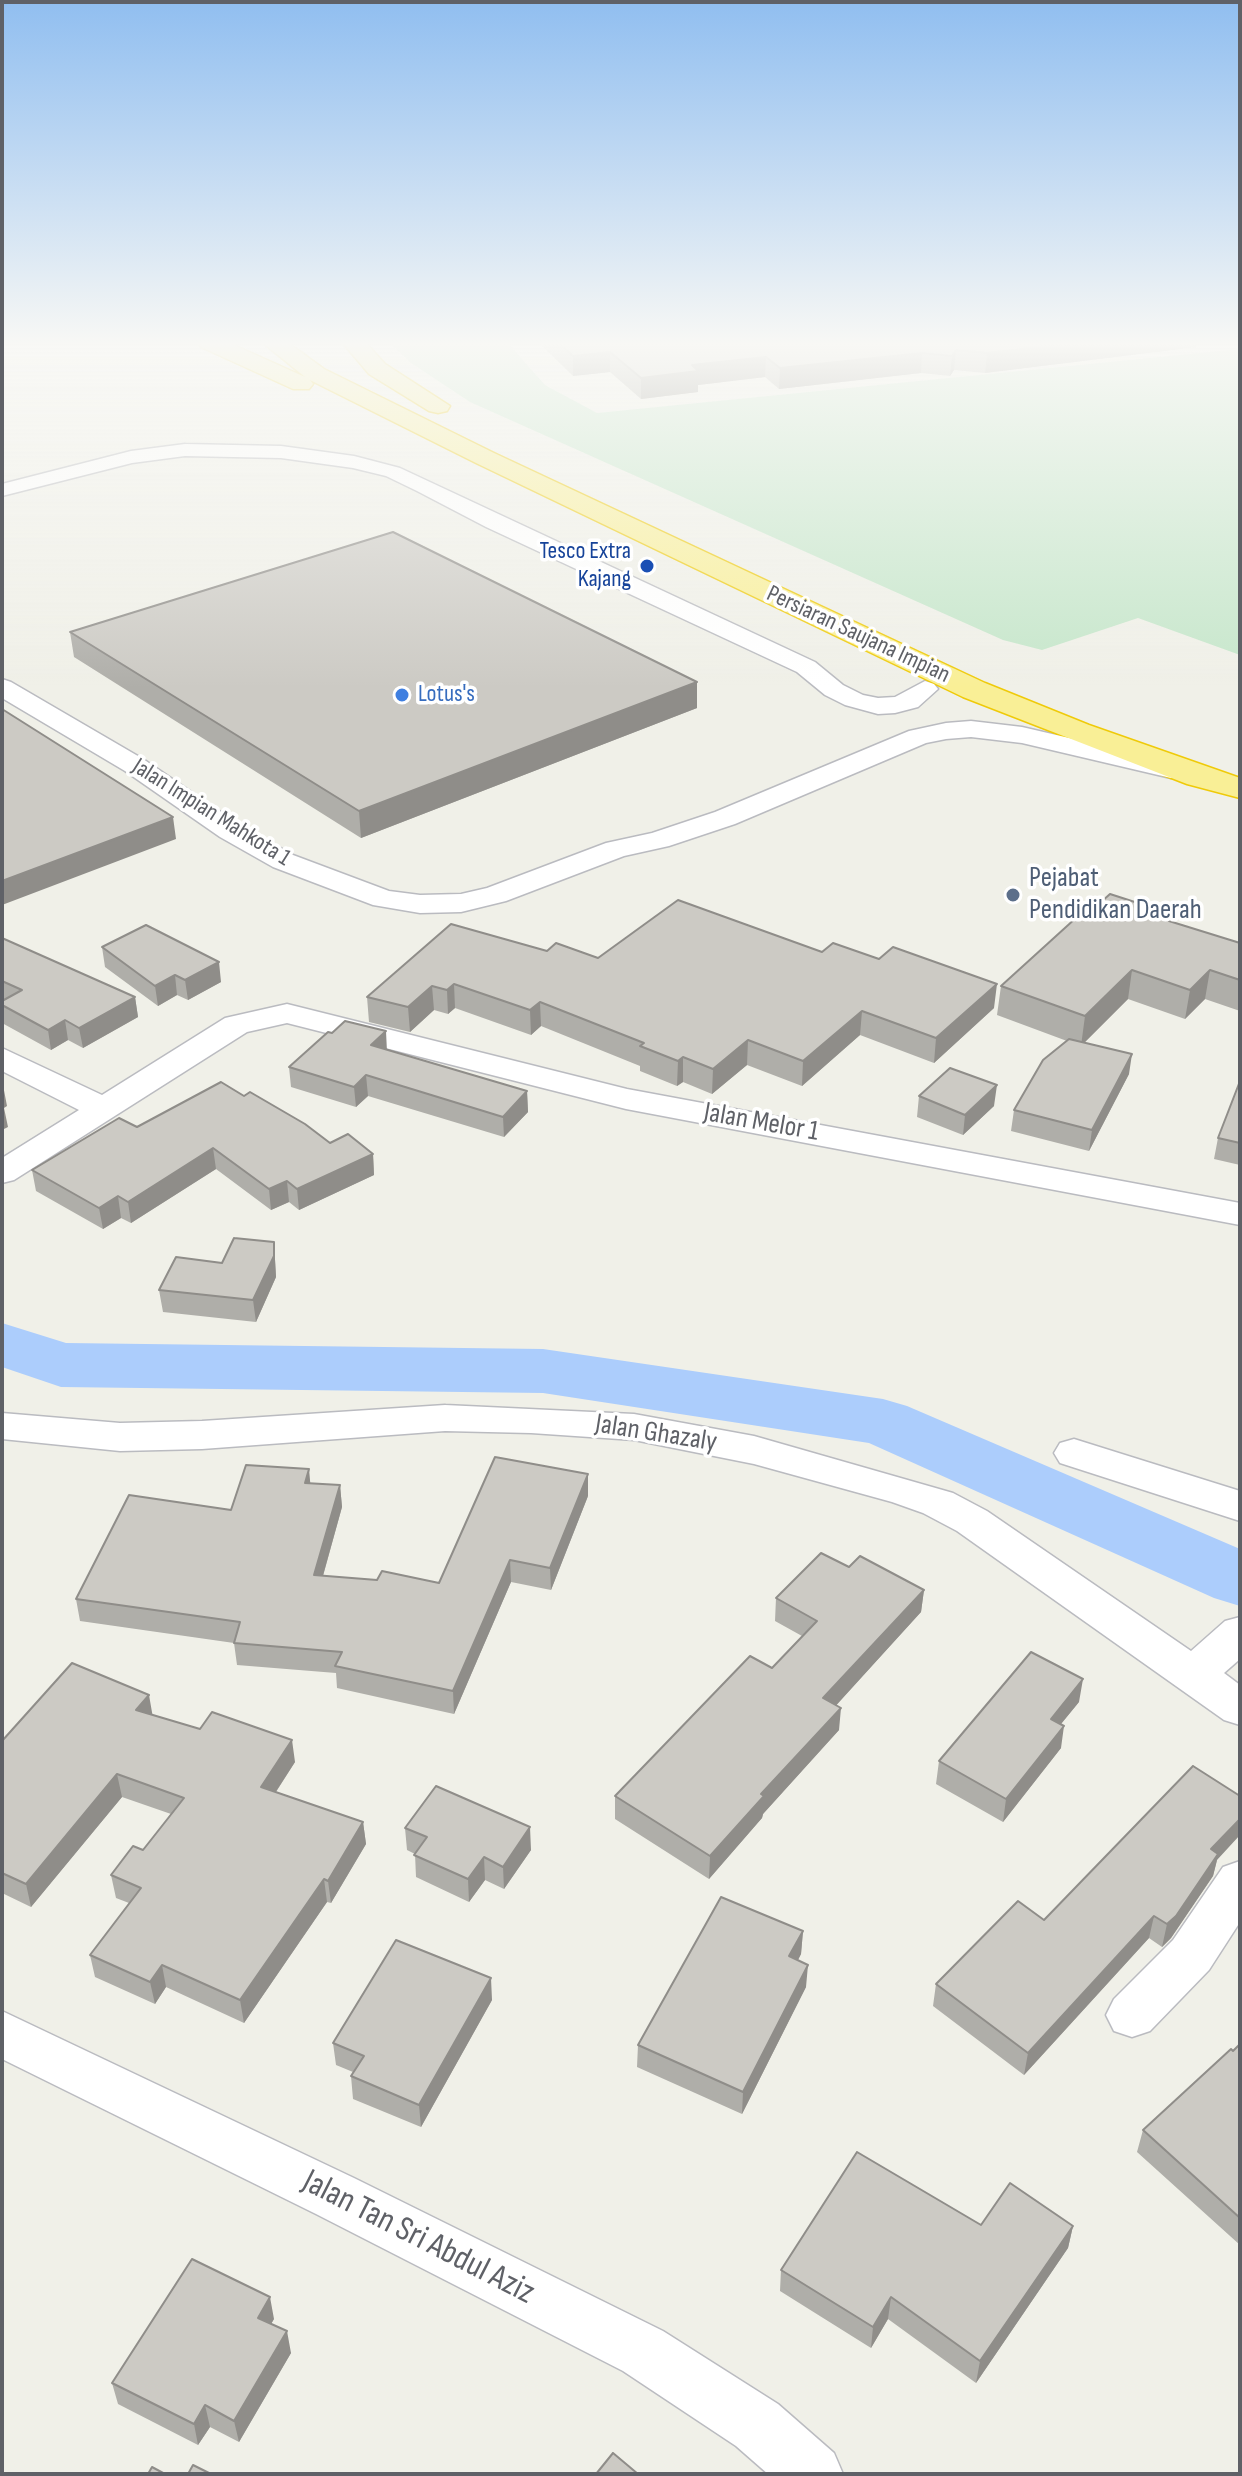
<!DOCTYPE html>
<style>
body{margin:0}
#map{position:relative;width:1242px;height:2476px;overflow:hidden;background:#f0f0e8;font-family:"Sofia Sans Condensed",sans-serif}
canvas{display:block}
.frame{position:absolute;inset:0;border:4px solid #5f6167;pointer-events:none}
</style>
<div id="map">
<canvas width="1242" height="2476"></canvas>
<div class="frame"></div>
</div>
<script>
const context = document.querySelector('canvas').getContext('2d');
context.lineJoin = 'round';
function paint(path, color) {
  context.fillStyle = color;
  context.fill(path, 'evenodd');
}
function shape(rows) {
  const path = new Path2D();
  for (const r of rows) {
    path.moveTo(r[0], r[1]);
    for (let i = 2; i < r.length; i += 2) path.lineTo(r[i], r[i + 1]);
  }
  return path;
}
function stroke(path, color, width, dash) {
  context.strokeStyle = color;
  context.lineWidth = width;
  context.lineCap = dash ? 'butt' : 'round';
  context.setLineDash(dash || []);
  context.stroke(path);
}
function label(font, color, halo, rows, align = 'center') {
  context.font = font + ' "Sofia Sans Condensed",sans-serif';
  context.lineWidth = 7;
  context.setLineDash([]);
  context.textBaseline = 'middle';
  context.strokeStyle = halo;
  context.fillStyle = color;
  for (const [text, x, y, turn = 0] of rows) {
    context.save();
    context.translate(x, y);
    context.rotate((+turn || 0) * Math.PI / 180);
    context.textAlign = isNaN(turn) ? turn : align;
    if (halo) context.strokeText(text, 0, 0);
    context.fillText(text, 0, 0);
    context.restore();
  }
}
const green = shape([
 [389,342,507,342,545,385,597,413,1240,349,1240,655,1138,618,1042,650,1003,640,470,402,411,363]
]);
const river = shape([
 [2,1323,66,1343,543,1349,883,1399,907,1406,1240,1549,1240,1606,1214,1598,869,1443,543,1393,61,1387,2,1367,2,1323]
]);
const minor = shape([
 [185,444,281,446,354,456,400,468,815,662,843,685,863,695,878,698,895,697,925,681,934,684,938,689,918,707,895,713,878,714,845,705,825,695,797,672,486,527,417,491,386,476,353,468,281,458,185,456,132,463,2,496,2,484,131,451,185,444],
 [2,679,11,682,143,759,240,825,293,855,389,891,420,895,461,894,487,888,606,843,652,833,715,812,909,731,946,723,971,721,1022,727,1181,764,1184,770,1181,776,1171,778,1022,743,971,737,946,739,926,743,735,824,669,846,624,856,506,901,461,912,420,913,373,905,273,867,220,837,125,771,2,698,2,679],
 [287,1004,627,1089,1240,1203,1240,1225,626,1109,287,1023,247,1032,14,1180,2,1183,2,1158,79,1110,2,1071,2,1048,102,1095,225,1018,287,1004],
 [445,1405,634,1414,754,1436,953,1493,987,1511,1191,1651,1225,1621,1240,1617,1240,1659,1224,1673,1240,1685,1240,1725,1224,1720,957,1531,923,1513,892,1502,754,1464,634,1440,531,1433,445,1431,202,1449,120,1451,2,1439,2,1413,120,1423,202,1421,445,1405],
 [1074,1439,1240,1491,1240,1521,1060,1463,1054,1453,1060,1443,1074,1439],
 [1240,1861,1240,1922,1209,1970,1150,2031,1132,2037,1114,2031,1106,2015,1114,1999,1173,1940,1223,1867,1240,1861],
 [2,2011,354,2178,663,2331,778,2404,834,2453,843,2474,768,2474,736,2446,623,2371,316,2214,2,2059,2,2011]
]);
const highway = shape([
 [198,342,227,342,305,377,262,342,287,342,324,369,494,453,985,683,1089,725,1240,778,1240,798,1187,784,963,697,476,463,310,380,313,384,309,389,293,389,201,347,198,342],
 [342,342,365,342,385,364,450,406,447,411,438,413,429,411,369,374,342,342]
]);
const wall = shape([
 [538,342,1197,342,1196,347,985,373,954,370,950,376,921,373,779,389,765,377,698,385,698,392,641,399,610,372,573,376],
 [70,632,697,708,361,838,74,657],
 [1175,915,1174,923,1240,943,1240,1011,1205,999,1185,1019,1128,999,1084,1043,1129,1074,1089,1151,1011,1131,1014,1110,1067,1041,997,1015,1001,986,1082,919],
 [2,938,135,997,138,1017,83,1048,68,1040,51,1050,2,1023,2,1001,4,1000,2,999],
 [102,947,221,982,188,1000,177,995,158,1006,105,967],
 [547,951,598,958,822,952,994,1008,934,1063,860,1035,802,1086,747,1065,712,1094,683,1082,677,1086,640,1071,640,1066,541,1026,531,1035,455,1008,448,1014,434,1010,410,1032,369,1022,367,997],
 [387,1050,527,1091,528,1112,504,1137,368,1096,356,1107,291,1087,289,1067],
 [1240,1081,1240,1165,1214,1159,1218,1138],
 [244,1096,330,1143,373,1154,374,1175,299,1210,289,1202,271,1210,216,1169,131,1223,121,1218,103,1229,36,1191,32,1170,137,1127],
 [919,1096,994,1106,963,1135,917,1117],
 [274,1242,276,1277,256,1322,163,1312,159,1290],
 [310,1483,340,1485,342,1507,323,1576,377,1580,439,1583,588,1496,551,1590,511,1582,454,1714,337,1688,336,1673,237,1665,234,1643,80,1621,76,1599,231,1510],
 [849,1567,924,1590,921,1612,836,1705,839,1730,763,1814,762,1818,709,1879,615,1819,615,1796,772,1668,802,1636,775,1621,776,1598],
 [1079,1702,1061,1724,1061,1748,1003,1822,936,1784,939,1761],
 [152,1715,295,1762,276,1792,363,1822,366,1844,331,1903,327,1902,244,2023,166,1987,155,2004,95,1977,90,1955,129,1903,116,1898,111,1875,143,1850,171,1814,122,1797,31,1907,2,1893,2,1741],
 [405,1828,531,1850,504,1889,485,1880,469,1902,416,1877,415,1854,407,1850],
 [1217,1860,1213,1876,1171,1938,1162,1947,1149,1938,1024,2075,933,2006,936,1984,1044,1920],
 [803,1931,801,1954,798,1960,806,1987,742,2114,637,2067,638,2045],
 [492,2000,421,2127,353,2099,351,2076,353,2072,336,2065,333,2043],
 [1240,2044,1240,2245,1137,2152,1143,2130],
 [1073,2226,1068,2248,976,2383,888,2319,871,2348,780,2291,781,2270],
 [274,2319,271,2324,291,2353,239,2442,210,2427,198,2445,118,2404,112,2383]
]);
const shadedWall = shape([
 [1080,342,1197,342,1196,347,985,373,987,353],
 [956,350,954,370,950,376,952,356],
 [610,352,610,372,573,376,573,356],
 [922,353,921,373,779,389,780,368],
 [766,357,765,377,698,385,698,392,641,399,641,378,692,365],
 [697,682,697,708,361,838,359,811],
 [173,817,176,839,2,905,2,881],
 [219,962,221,982,188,1000,185,980],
 [1132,970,1128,999,1081,1046,1085,1016],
 [1210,970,1205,999,1185,1019,1190,990],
 [175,975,177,995,158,1006,155,986],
 [454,984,455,1008,448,1014,447,990],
 [997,984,994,1008,934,1063,936,1038],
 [432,986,434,1010,410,1032,408,1007],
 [135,997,138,1017,83,1048,79,1028],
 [540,1002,541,1026,531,1035,530,1010],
 [862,1011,860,1035,802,1086,803,1061],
 [65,1020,68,1040,51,1050,48,1030],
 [386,1031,387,1052,371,1045],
 [748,1040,747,1065,712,1094,713,1069],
 [1132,1054,1129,1074,1089,1151,1092,1130],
 [683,1057,683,1082,677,1086,678,1061],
 [366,1075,368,1096,356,1107,354,1087],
 [3,1085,7,1106,4,1108,8,1127,2,1130,2,1086],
 [997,1085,994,1106,963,1135,965,1115],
 [527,1091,528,1112,504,1137,503,1117],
 [213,1148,216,1169,131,1223,128,1202],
 [373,1154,374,1175,299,1210,297,1189],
 [287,1181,289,1202,271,1210,269,1189],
 [118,1196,121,1218,103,1229,99,1208],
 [274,1242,276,1277,256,1322,253,1300],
 [309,1469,311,1491,305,1483],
 [588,1474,588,1496,551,1590,550,1568],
 [340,1485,342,1507,317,1597,314,1575],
 [510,1560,511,1582,454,1714,453,1691],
 [924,1590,921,1612,822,1721,823,1698],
 [1083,1679,1079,1702,1047,1741,1051,1719],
 [149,1695,153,1718,136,1710],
 [841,1708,839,1730,763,1814,762,1818,709,1879,710,1856,761,1794],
 [1064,1726,1061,1748,1003,1822,1006,1799],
 [292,1740,295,1762,264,1810,261,1787],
 [117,1774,122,1797,31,1907,26,1884],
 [1240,1819,1240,1835,1217,1860,1213,1876,1171,1938,1162,1947,1167,1924,1211,1849],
 [363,1822,366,1844,331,1903,328,1881],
 [530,1827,531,1850,504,1889,503,1867],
 [484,1857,485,1880,469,1902,468,1879],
 [324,1879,327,1902,244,2023,240,2000],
 [1154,1916,1149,1938,1024,2075,1028,2053],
 [803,1931,801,1954,788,1979,789,1956],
 [162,1965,166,1987,155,2004,150,1982],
 [808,1965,806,1987,742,2114,743,2092],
 [491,1978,492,2000,421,2127,419,2105],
 [1073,2226,1068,2248,976,2383,980,2361],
 [270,2297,274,2319,262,2339,258,2318],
 [891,2297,888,2319,871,2348,873,2327],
 [287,2331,291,2353,239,2442,234,2421],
 [205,2405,210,2427,198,2445,194,2424]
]);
const building = shape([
 [558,342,1080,342,987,353,956,350,952,356,922,353,780,368,766,357,692,365,698,371,641,378,610,352,573,356,558,342],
 [393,532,697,682,359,811,70,632,393,532],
 [2,709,173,817,2,881,2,709],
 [1110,894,1175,915,1169,921,1240,943,1240,980,1210,970,1190,990,1132,970,1085,1016,1001,986,1077,917,1082,919,1110,894],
 [678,900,822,952,833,943,879,959,893,947,997,984,936,1038,862,1011,803,1061,748,1040,713,1069,683,1057,678,1061,640,1046,644,1043,540,1002,530,1010,454,984,447,990,432,986,408,1007,367,997,451,924,547,951,556,943,598,958,678,900],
 [146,925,219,962,185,980,175,975,155,986,102,947,146,925],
 [2,938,135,997,79,1028,65,1020,48,1030,2,1005,2,1001,22,990,2,981,2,938],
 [345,1021,386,1031,371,1045,527,1091,503,1117,366,1075,354,1087,289,1067,328,1032,332,1033,345,1021],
 [1069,1039,1132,1054,1092,1130,1014,1110,1043,1060,1069,1039],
 [950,1068,997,1085,965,1115,919,1096,950,1068],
 [1240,1081,1240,1143,1218,1138,1240,1081],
 [221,1082,244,1096,250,1092,305,1124,330,1143,348,1134,373,1154,297,1189,287,1181,269,1189,213,1148,128,1202,118,1196,99,1208,32,1170,119,1118,137,1127,221,1082],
 [234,1238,274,1242,274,1256,253,1300,159,1290,176,1257,222,1263,234,1238],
 [495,1457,588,1474,550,1568,510,1560,453,1691,335,1666,342,1652,234,1643,240,1622,76,1599,129,1495,231,1510,246,1465,309,1469,305,1483,340,1485,314,1575,377,1580,382,1571,439,1583,495,1457],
 [821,1553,849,1567,860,1556,924,1590,823,1698,841,1708,761,1794,764,1796,710,1856,615,1796,750,1656,772,1668,817,1621,776,1598,821,1553],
 [1031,1652,1083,1679,1051,1719,1064,1726,1006,1799,939,1761,1031,1652],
 [72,1663,149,1695,136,1710,200,1729,212,1712,292,1740,261,1787,363,1822,328,1881,324,1879,240,2000,162,1965,150,1982,90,1955,141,1888,111,1875,133,1846,143,1850,184,1798,117,1774,26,1884,2,1873,2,1741,72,1663],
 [1193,1766,1240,1796,1240,1819,1211,1849,1218,1854,1176,1916,1167,1924,1154,1916,1028,2053,936,1984,1018,1901,1044,1920,1193,1766],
 [436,1786,530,1827,503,1867,484,1857,468,1879,414,1855,427,1837,405,1828,436,1786],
 [721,1897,803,1931,789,1956,808,1965,743,2092,638,2045,721,1897],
 [396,1940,491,1978,419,2105,351,2076,364,2056,333,2043,396,1940],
 [1240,2044,1240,2218,1143,2130,1231,2049,1233,2051,1240,2044],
 [857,2152,981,2225,1010,2183,1073,2226,980,2361,891,2297,873,2327,781,2270,857,2152],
 [192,2259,270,2297,258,2318,287,2331,234,2421,205,2405,194,2424,112,2383,192,2259],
 [613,2453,638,2474,596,2474,613,2453],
 [193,2465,211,2474,188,2474,193,2465],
 [152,2467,165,2474,148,2474,152,2467]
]);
const markers = [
 [647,566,8,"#1a4fb4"],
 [402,695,8,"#3f7fe0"],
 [1013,895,8,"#5c6f8a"]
];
const farTransitnames = [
 ["Tesco Extra",631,552],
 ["Kajang",631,580]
];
const farStreetnames = [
 ["Persiaran Saujana Impian",858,635,25],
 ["Jalan Impian Mahkota 1",211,813,32]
];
const farShopnames = [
 ["Lotus's",418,695]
];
const serviceNames = [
 ["Pejabat",1029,879],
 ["Pendidikan Daerah",1029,911]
];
const streetNames = [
 ["Jalan Melor 1",761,1123,10],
 ["Jalan Ghazaly",656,1434,9]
];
const nearStreetnames = [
 ["Jalan Tan Sri Abdul Aziz",418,2238,27]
];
paint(green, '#c5e6ca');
paint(river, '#accdfc');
stroke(minor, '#babbc0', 3);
stroke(highway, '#efca09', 3);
paint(minor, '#fff');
paint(highway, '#f9ef96');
paint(wall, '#afaea9');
paint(shadedWall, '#8f8d89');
paint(building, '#cccac4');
stroke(building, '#8f8d89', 2);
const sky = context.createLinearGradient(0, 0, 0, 688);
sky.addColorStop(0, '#90bef0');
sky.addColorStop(0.5, '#f8f8f5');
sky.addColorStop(1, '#f8f8f500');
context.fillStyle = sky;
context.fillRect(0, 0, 1242, 688);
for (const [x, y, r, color] of markers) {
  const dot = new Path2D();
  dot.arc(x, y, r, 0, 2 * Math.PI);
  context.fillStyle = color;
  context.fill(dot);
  stroke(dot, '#fff', 3);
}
label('24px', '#164399', '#fff', farTransitnames, 'right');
label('24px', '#5f6167', '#fff', farStreetnames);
label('24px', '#366cbe', '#fff', farShopnames, 'left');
label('28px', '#4e5e75', '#fff', serviceNames, 'left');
label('28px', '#5f6167', '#fff', streetNames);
label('34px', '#5f6167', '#fff', nearStreetnames);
</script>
